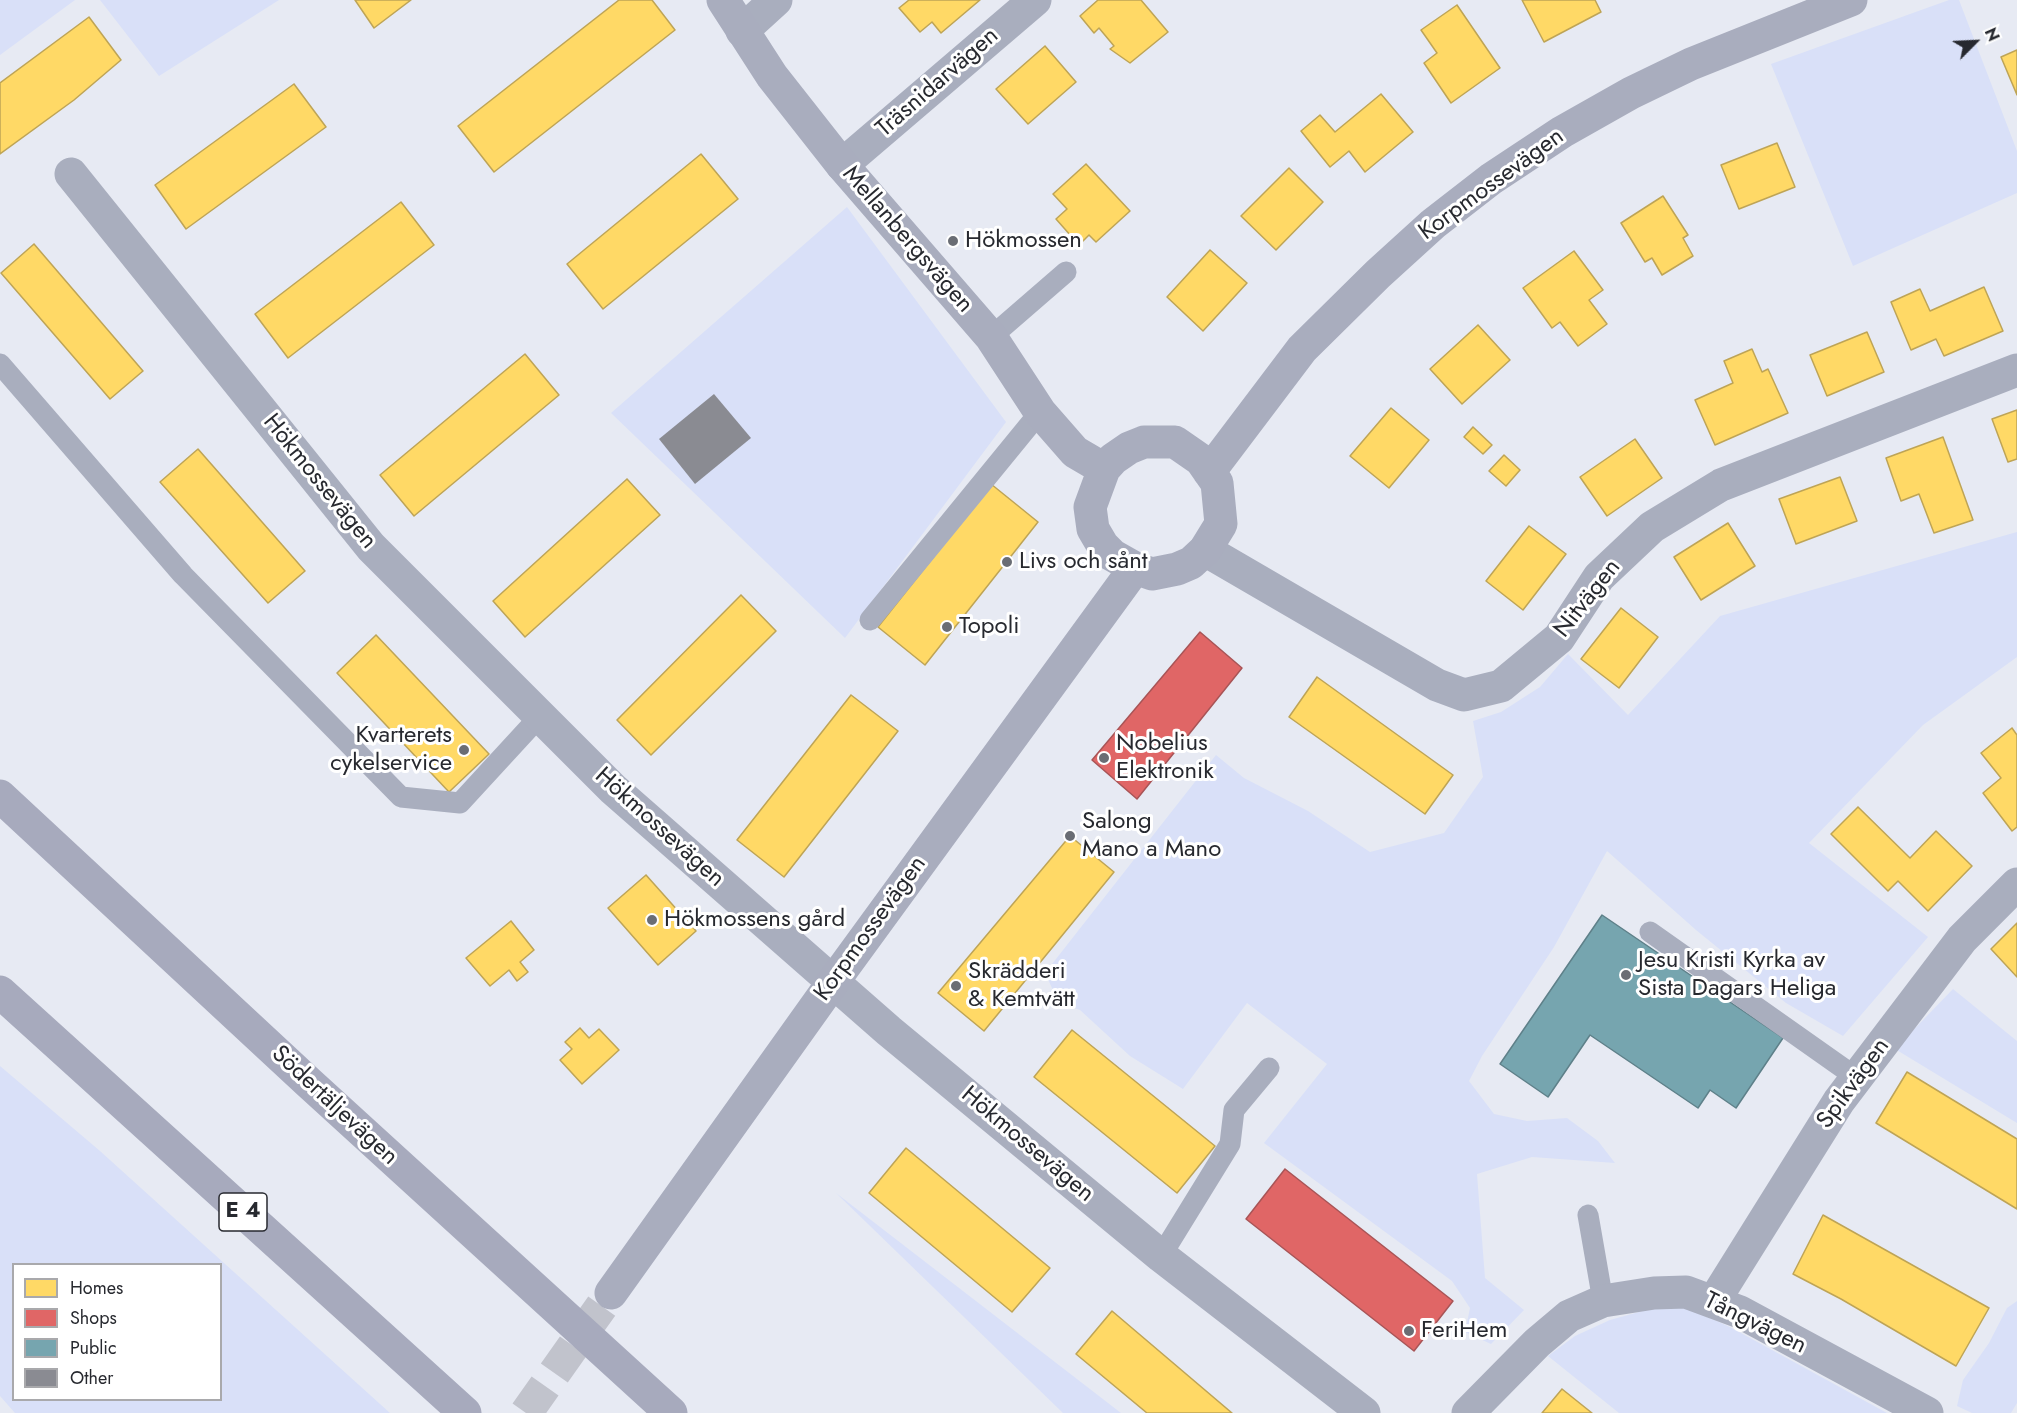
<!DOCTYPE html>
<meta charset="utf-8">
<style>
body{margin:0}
#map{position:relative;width:2017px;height:1413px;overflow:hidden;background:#e7eaf3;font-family:Jost,sans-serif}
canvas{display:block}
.legend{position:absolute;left:12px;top:1263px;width:210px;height:138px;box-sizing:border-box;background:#fff;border:2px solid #a9a9ac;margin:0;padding:8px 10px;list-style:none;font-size:18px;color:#27292f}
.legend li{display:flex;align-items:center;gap:12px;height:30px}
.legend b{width:30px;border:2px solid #a9a9ac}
.north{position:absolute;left:1945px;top:12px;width:60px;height:60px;-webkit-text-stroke:4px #fff;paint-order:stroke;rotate:66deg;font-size:16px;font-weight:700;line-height:24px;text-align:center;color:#27292f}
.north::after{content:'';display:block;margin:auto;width:21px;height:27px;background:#27292f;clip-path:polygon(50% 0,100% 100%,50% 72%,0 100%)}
</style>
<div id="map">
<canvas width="2017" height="1413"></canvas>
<ul class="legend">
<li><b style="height:16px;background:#ffd966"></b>Homes</li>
<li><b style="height:16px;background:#e06666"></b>Shops</li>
<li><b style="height:16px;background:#76a5af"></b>Public</li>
<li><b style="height:16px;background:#8a8b92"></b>Other</li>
</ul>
<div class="north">N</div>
</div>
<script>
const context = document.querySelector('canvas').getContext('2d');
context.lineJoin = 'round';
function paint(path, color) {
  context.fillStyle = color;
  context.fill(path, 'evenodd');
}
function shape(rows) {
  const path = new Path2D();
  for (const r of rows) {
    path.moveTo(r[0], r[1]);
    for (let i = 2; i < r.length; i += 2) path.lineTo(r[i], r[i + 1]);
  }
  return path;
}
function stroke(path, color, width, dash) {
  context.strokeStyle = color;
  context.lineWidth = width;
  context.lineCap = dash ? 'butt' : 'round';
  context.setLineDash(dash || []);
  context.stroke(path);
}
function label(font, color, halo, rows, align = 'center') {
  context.font = font + ' Jost,sans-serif';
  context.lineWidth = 6;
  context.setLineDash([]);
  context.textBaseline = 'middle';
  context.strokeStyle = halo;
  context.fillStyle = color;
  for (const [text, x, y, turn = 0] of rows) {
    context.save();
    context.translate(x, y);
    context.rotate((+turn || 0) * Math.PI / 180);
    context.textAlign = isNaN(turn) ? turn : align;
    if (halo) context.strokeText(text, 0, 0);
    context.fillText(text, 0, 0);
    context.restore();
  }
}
const green = shape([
 [0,0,75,0,0,55],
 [100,0,279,0,159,76],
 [1949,0,1959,0,2017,151,2017,193,1853,266,1771,64],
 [847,207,1006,422,845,638,611,413],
 [2017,532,2017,657,1923,725,1809,843,1928,937,1843,1036,1786,1003,1696,930,1607,851,1554,947,1482,1056,1469,1081,1494,1114,1527,1121,1567,1118,1598,1141,1615,1163,1532,1157,1477,1174,1485,1278,1524,1310,1491,1344,1465,1332,1470,1308,1452,1281,1264,1143,1327,1064,1247,1003,1183,1089,1130,1056,1080,1010,1059,1003,1045,973,1216,755,1244,778,1308,811,1370,852,1444,833,1483,777,1473,721,1501,712,1540,687,1568,654,1628,715,1720,616],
 [1953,989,2017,1041,2017,1123,1895,1049],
 [0,1066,100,1151,390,1413,15,1413,0,1396],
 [14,1264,220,1264,220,1400,14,1400],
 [836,1193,1121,1413,1063,1413],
 [2017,1301,2017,1403,2011,1413,1972,1413,1957,1406,1963,1380,1989,1343,2007,1308],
 [1684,1306,1730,1327,1887,1413,1619,1413,1548,1356,1575,1336,1610,1320,1657,1307]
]);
const homes = shape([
 [355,0,411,0,374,28,355,0],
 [619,0,652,0,675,30,494,172,458,126,619,0],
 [909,0,980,0,941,33,932,22,920,32,899,8,909,0],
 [1098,0,1141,0,1168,32,1130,63,1110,49,1114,46,1099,28,1094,33,1080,16,1098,0],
 [1522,0,1595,0,1601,12,1544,42,1522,0],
 [1457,5,1500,68,1451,103,1424,63,1437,53,1421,30,1457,5],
 [89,17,121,60,74,100,0,154,0,83,89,17],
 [1045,46,1076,82,1028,124,996,89,1045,46],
 [2017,50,2017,95,2001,57,2017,50],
 [294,84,326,127,186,229,155,185,294,84],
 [1381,94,1413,132,1365,172,1349,151,1330,167,1301,131,1320,115,1335,132,1381,94],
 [1777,143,1795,187,1739,209,1721,165,1777,143],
 [701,154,738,199,603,309,567,264,701,154],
 [1086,164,1130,211,1096,242,1089,235,1079,245,1056,219,1067,209,1053,194,1086,164],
 [1289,168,1323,202,1276,250,1241,216,1289,168],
 [1663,196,1688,235,1683,238,1693,256,1662,275,1652,258,1645,262,1621,223,1663,196],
 [401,202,434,245,288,358,255,314,401,202],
 [34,244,143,371,110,399,1,273,34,244],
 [1210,250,1247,283,1203,331,1167,297,1210,250],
 [1574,251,1603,290,1589,300,1607,324,1578,346,1560,322,1552,328,1523,288,1574,251],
 [1984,287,2003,331,1944,356,1936,339,1911,350,1891,302,1920,289,1930,311,1984,287],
 [1478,325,1510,360,1462,404,1430,369,1478,325],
 [1867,332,1884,372,1827,396,1810,355,1867,332],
 [1752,349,1762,372,1768,369,1788,413,1715,445,1695,400,1733,383,1724,361,1752,349],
 [525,354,559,395,414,516,380,475,525,354],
 [1391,408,1429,440,1389,488,1350,456,1391,408],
 [2017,410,2017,459,2008,462,1992,419,2017,410],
 [1473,427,1492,445,1483,454,1464,437,1473,427],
 [1943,437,1973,520,1934,533,1919,494,1901,501,1886,458,1943,437],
 [1635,439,1662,478,1607,516,1580,477,1635,439],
 [198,449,305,571,268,603,160,482,198,449],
 [1504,455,1520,470,1506,486,1489,471,1504,455],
 [1840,477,1857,521,1796,544,1779,499,1840,477],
 [627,479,660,515,525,637,493,601,627,479],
 [991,484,1038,522,925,665,878,627,991,484],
 [1728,523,1755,566,1701,600,1674,557,1728,523],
 [1529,526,1566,554,1523,610,1486,581,1529,526],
 [741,595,776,631,651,755,617,720,741,595],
 [1621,608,1658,637,1619,688,1581,659,1621,608],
 [376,635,489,754,449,792,337,673,376,635],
 [1317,677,1453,775,1425,814,1289,717,1317,677],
 [851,695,898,731,784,877,737,840,851,695],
 [2012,728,2017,735,2017,827,2012,831,1983,793,2001,778,1981,753,2012,728],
 [1858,807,1910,858,1936,831,1972,866,1928,911,1898,881,1888,891,1831,834,1858,807],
 [1070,836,1114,872,984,1031,938,993,1070,836],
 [646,875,696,931,658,965,608,908,646,875],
 [511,921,534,950,520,962,528,972,517,981,509,970,490,986,466,958,511,921],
 [2017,923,2017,977,1991,949,2017,923],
 [580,1028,589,1038,599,1029,619,1050,582,1084,560,1060,572,1049,565,1042,580,1028],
 [1072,1030,1215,1146,1177,1193,1034,1077,1072,1030],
 [1907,1072,2017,1139,2017,1209,1876,1123,1907,1072],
 [906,1148,1050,1268,1012,1312,869,1193,906,1148],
 [1823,1215,1989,1308,1956,1366,1841,1299,1793,1274,1823,1215],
 [1112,1311,1232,1413,1147,1413,1076,1354,1112,1311],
 [1562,1389,1592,1413,1542,1413,1562,1389]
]);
const shops = shape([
 [1200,632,1242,668,1137,799,1092,760,1200,632],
 [1285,1169,1453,1301,1414,1351,1246,1219,1285,1169]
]);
const public = shape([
 [1602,915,1783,1038,1736,1108,1710,1090,1698,1108,1590,1035,1548,1097,1500,1064,1602,915]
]);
const building = shape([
 [714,394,751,438,695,484,659,439]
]);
const secondaryTunnel = shape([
 [526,1413,611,1293]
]);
const lane = shape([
 [991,337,1066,272],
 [0,364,183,575,401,797,460,803,540,716],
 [870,620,1040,412],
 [1650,932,1857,1078],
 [1588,1215,1603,1301],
 [1161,1256,1230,1144,1234,1110,1269,1068]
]);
const street = shape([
 [742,31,776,0],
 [842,165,1035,0],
 [71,174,371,547,613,789,889,1031,1161,1256,1364,1413],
 [1205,550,1437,685,1464,695,1501,686,1559,638,1599,577,1652,527,1721,485,2017,370],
 [1714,1301,1839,1101,1962,939,2017,884],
 [1468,1413,1537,1343,1569,1316,1603,1301,1654,1293,1686,1292,1740,1312,1927,1413]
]);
const secondary = shape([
 [723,0,772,76,842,165,991,337,1040,412,1075,452,1104,469],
 [1144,442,1175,442,1201,460,1217,483,1221,524,1205,550,1191,563,1177,569,1152,574,1135,568,1112,555,1103,546,1093,529,1090,507,1104,469,1113,459,1129,448,1144,442],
 [1209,472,1302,349,1378,274,1433,224,1491,179,1562,132,1631,93,1691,64,1851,0],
 [611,1293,833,982,1135,568]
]);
const highway = shape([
 [0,796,308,1082,671,1413],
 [0,992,465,1413]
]);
const markers = [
 [953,241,6,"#6a6d74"],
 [1007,562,6,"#6a6d74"],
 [947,627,6,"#6a6d74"],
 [464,750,6,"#6a6d74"],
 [1104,758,6,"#6a6d74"],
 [1070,836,6,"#6a6d74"],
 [652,920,6,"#6a6d74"],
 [1626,975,6,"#6a6d74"],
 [956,986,6,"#6a6d74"],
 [1409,1331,6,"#6a6d74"]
];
const shields = [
 [243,1212,48]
];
const shieldNames = [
 ["E 4",243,1212]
];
const streetNames = [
 ["Träsnidarvägen",938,83,-41],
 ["Korpmossevägen",1492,185,-36],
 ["Mellanbergsvägen",907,240,49],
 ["Hökmossevägen",319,482,51],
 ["Nitvägen",1588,599,-52],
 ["Hökmossevägen",659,828,42],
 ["Korpmossevägen",871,929,-54],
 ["Spikvägen",1854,1084,-54],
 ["Södertäljevägen",334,1106,43],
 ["Hökmossevägen",1027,1145,40],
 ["Tångvägen",1755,1324,26]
];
const poiNames = [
 ["Hökmossen",965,241],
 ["Livs och sånt",1019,562],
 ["Topoli",959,627],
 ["Kvarterets",452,736,"right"],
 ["cykelservice",452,764,"right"],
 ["Nobelius",1116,744],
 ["Elektronik",1116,772],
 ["Salong",1082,822],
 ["Mano a Mano",1082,850],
 ["Hökmossens gård",664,920],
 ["Jesu Kristi Kyrka av",1638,961],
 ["Sista Dagars Heliga",1638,989],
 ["Skrädderi",968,972],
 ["& Kemtvätt",968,1000],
 ["FeriHem",1421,1331]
];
paint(green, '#d9e0f8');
paint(homes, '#ffd966');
stroke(homes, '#bea456', 1.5);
paint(shops, '#e06666');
stroke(shops, '#a85456', 1.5);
paint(public, '#76a5af');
stroke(public, '#5e8089', 1.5);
paint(building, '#8a8b92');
stroke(secondaryTunnel, '#c1c3cc', 33, [33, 16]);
stroke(lane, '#a9aebe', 21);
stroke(street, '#a9aebe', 33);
stroke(secondary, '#a9adbe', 33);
stroke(highway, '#a7aabd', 33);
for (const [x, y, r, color] of markers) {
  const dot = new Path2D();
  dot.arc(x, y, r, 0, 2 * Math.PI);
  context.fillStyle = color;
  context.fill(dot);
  stroke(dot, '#fff', 2);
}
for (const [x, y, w] of shields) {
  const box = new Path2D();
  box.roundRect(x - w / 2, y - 19, w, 38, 4.5);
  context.fillStyle = '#fff';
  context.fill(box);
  stroke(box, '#27292f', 1.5);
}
label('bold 22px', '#27292f', null, shieldNames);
label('24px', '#27292f', '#fff', streetNames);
label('24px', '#27292f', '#fff', poiNames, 'left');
</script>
